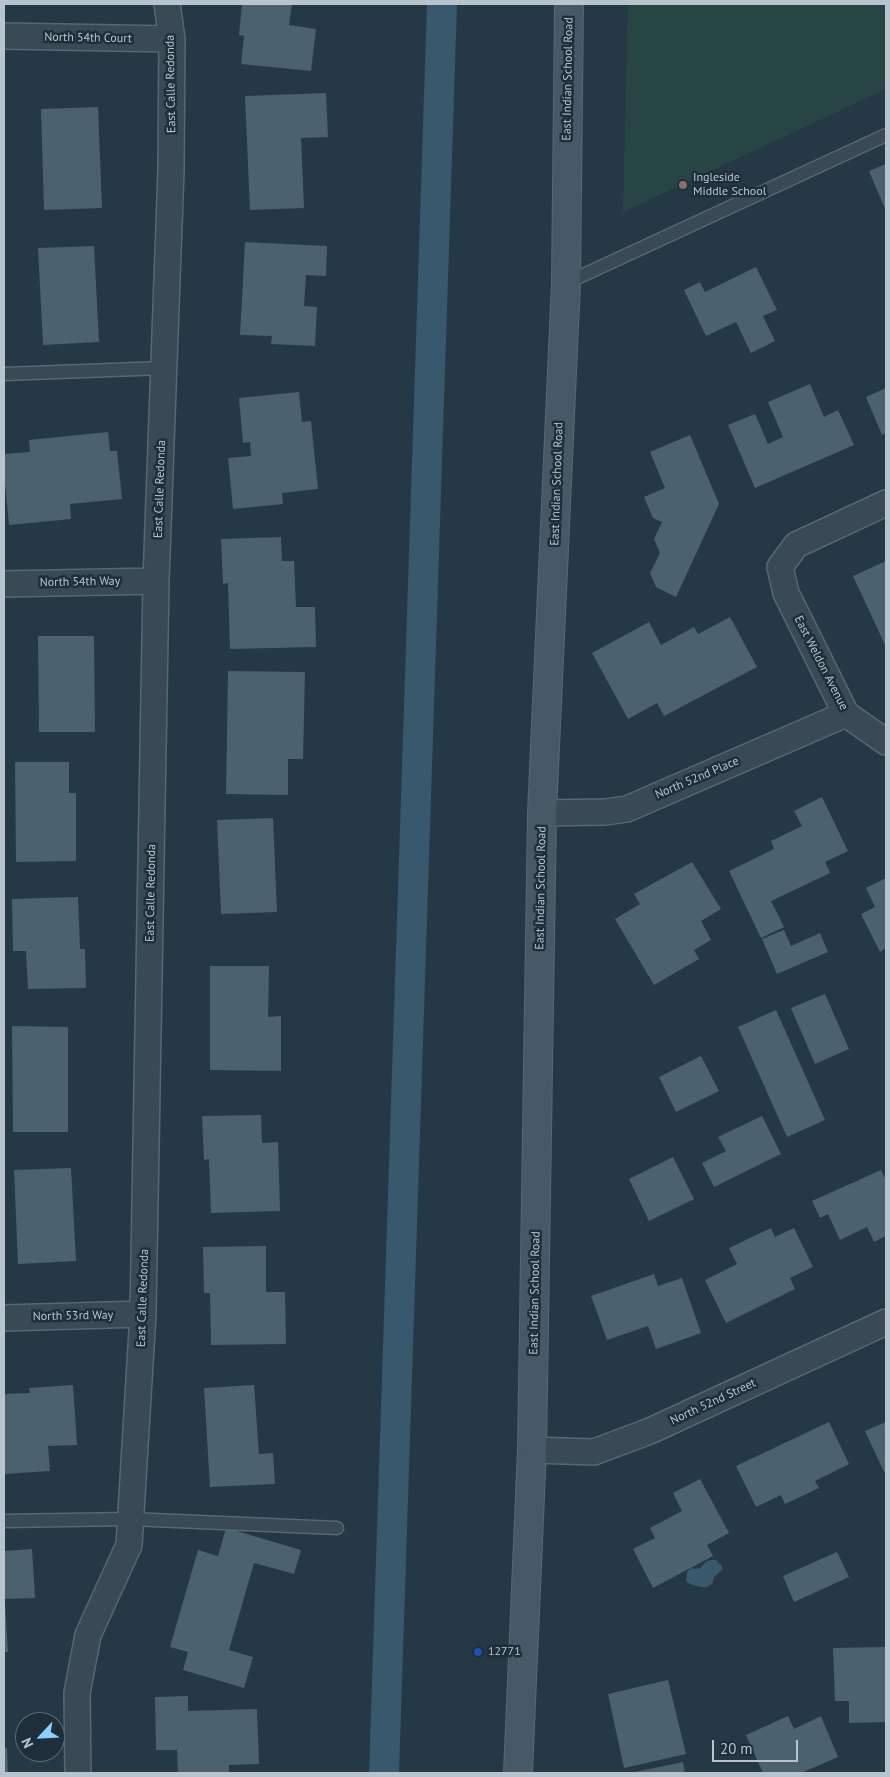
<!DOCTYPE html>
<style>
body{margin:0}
#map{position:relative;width:890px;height:1777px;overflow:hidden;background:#243945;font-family:"PT Sans",sans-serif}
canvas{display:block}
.frame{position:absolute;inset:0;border:5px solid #b7c4ce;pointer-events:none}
.north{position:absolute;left:15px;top:1712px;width:50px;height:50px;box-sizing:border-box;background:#1e2f39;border:1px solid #5b6b75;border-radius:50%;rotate:245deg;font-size:14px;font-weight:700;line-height:20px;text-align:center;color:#b7c4ce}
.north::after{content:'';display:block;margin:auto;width:18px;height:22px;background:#8acfff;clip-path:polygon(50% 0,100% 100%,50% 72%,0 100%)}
.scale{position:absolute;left:712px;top:1740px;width:86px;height:22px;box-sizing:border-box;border:2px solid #b7c4ce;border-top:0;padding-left:6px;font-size:15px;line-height:18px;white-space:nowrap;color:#b7c4ce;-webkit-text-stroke:4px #1e2f39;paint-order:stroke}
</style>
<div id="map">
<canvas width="890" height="1777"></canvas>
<div class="frame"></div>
<div class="north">N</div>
<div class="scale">20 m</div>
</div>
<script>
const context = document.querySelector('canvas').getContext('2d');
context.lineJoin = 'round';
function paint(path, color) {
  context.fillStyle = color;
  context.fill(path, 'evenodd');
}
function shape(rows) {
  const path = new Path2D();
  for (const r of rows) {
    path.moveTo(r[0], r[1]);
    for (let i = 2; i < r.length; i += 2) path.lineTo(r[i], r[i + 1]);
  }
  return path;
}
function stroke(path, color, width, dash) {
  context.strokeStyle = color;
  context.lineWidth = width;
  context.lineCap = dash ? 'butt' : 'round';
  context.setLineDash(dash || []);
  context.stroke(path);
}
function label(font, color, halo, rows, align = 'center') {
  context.font = font + ' "PT Sans",sans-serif';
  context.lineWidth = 5;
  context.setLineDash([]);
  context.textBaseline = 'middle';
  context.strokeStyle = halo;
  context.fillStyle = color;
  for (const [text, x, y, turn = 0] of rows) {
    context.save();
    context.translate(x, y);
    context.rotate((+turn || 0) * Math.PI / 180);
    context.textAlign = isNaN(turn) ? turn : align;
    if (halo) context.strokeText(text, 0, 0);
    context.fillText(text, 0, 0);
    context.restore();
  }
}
const green = shape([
 [628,4,886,4,886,89,623,212]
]);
const water = shape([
 [711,1560,716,1560,721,1565,723,1569,714,1577,713,1583,709,1586,705,1588,690,1584,686,1581,687,1572,691,1568,695,1569,700,1568,707,1561]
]);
const canal = shape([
 [384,1773,442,4]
]);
const building = shape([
 [242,4,292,4,289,25,316,29,311,71,241,64,244,36,239,35],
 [326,93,328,137,301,138,304,208,250,210,245,96],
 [98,107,102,208,44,210,41,109],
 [886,164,886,211,869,171],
 [245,242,327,246,326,276,306,275,304,306,317,307,315,346,271,344,272,336,240,335],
 [94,246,99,342,43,345,38,248],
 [756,267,777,310,763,316,775,341,751,353,736,322,706,336,684,290,700,282,705,292],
 [810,384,824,417,838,410,854,445,755,488,728,425,755,414,768,444,783,437,768,402],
 [886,388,886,433,882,435,866,397],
 [299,392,302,422,311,421,318,489,282,493,283,504,233,509,228,458,251,456,250,442,243,443,239,398],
 [108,432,110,451,117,451,122,499,70,504,71,519,9,525,4,473,4,454,30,452,29,440],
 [690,435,719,504,676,597,656,587,650,573,660,553,654,539,662,522,653,518,644,497,665,488,650,452],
 [281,537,282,561,294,561,296,607,315,607,316,647,230,649,228,583,223,584,221,539],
 [886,561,886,647,853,576],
 [730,617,757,667,664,716,657,703,628,719,592,653,649,622,661,645,694,627,698,634],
 [38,636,94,636,95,732,39,732],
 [228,671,305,672,303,759,288,759,288,795,226,794],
 [15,762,69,762,69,793,76,793,76,861,16,862],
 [822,797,848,851,825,862,830,873,771,901,784,927,761,938,729,871,774,849,771,841,802,826,794,811],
 [273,818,277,912,221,914,217,820],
 [692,862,721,909,701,921,711,940,694,950,699,959,654,985,615,919,640,904,634,894],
 [886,878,886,948,880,952,861,914,875,907,866,888],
 [78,897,80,949,85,949,86,988,28,989,26,951,13,951,12,899],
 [784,930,791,946,820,933,828,952,777,974,762,939],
 [210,966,269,966,268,1017,281,1016,281,1071,210,1070],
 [825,994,849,1049,815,1064,791,1008],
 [776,1010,825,1120,787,1137,738,1027],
 [12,1026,68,1027,68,1132,13,1132],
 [701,1056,719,1091,676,1112,659,1077],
 [261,1115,262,1143,278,1142,280,1211,211,1213,209,1159,204,1160,202,1116],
 [762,1116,781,1154,714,1187,702,1163,726,1151,718,1137],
 [673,1157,694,1199,649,1221,629,1179],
 [71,1168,76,1261,18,1264,14,1170],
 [881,1170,886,1180,886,1236,874,1242,867,1227,840,1240,828,1214,820,1218,812,1201],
 [771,1228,775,1237,794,1228,813,1267,790,1278,795,1289,726,1323,705,1280,737,1264,729,1248],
 [266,1246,266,1292,285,1292,286,1344,211,1345,210,1293,204,1293,203,1247],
 [654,1274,658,1286,682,1278,701,1333,656,1349,648,1326,607,1340,591,1296],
 [73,1385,77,1445,48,1446,50,1471,4,1474,4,1394,30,1393,29,1388],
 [254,1385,259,1454,273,1453,275,1484,210,1487,204,1388],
 [829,1422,849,1464,815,1481,819,1488,785,1504,781,1495,756,1507,736,1466],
 [886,1422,886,1471,884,1472,865,1431],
 [700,1479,729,1533,707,1545,713,1556,653,1588,633,1549,655,1538,650,1528,682,1511,673,1493],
 [226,1528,301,1550,294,1574,254,1563,229,1650,253,1657,244,1688,183,1670,188,1652,170,1647,198,1550,218,1556],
 [32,1549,35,1598,4,1599,4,1551],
 [837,1552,849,1577,794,1602,783,1576],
 [4,1601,5,1601,8,1652,4,1652],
 [886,1647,886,1722,849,1723,849,1701,835,1701,833,1648],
 [668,1680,686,1754,624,1768,608,1694],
 [188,1696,188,1711,257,1709,259,1764,229,1765,229,1773,178,1773,177,1750,156,1750,155,1697],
 [788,1716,794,1729,821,1716,838,1757,801,1773,763,1773,746,1735],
 [4,1748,7,1748,8,1773,4,1773],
 [683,1762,685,1773,635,1773,635,1772]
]);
const service = shape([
 [566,283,886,135],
 [4,374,164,368],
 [4,1521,130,1519,337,1528]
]);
const minor = shape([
 [4,36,172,39],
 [886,503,796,545,780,567,786,593,846,714,886,742],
 [4,584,156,581],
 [542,813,605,812,627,809,846,714],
 [4,1318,143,1314],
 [532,1450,594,1452,650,1431,886,1322],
 [78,1773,77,1693,88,1635,129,1545,143,1314,156,581,171,170,172,39,167,4]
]);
const secondary = shape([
 [518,1773,532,1450,542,813,566,283,569,4]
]);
const markers = [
 [683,185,5,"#8d6e63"],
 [478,1652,5,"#1a4fb4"]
];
const streetNames = [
 ["North 54th Court",88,38,1],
 ["East Indian School Road",568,79,-89],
 ["East Calle Redonda",171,84,-91],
 ["East Indian School Road",557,484,-88],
 ["East Calle Redonda",160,489,-88],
 ["North 54th Way",80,582,-1],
 ["East Weldon Avenue",821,663,63],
 ["North 52nd Place",697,778,-23],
 ["East Indian School Road",541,888,-89],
 ["East Calle Redonda",151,893,-89],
 ["East Indian School Road",535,1293,-89],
 ["East Calle Redonda",143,1298,-88],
 ["North 53rd Way",73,1316,-1],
 ["North 52nd Street",713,1402,-25]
];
const poiNames = [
 ["Ingleside",693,178],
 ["Middle School",693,192],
 ["12771",488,1652]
];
paint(green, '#274643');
paint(water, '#37586d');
stroke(canal, '#37586d', 30);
paint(building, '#4b616d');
stroke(service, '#586771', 15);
stroke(minor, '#586771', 28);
stroke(secondary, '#586771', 30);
stroke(service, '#394a54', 12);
stroke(minor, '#394a54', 25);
stroke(secondary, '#475967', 28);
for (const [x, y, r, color] of markers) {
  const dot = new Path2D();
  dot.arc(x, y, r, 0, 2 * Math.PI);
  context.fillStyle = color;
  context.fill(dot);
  stroke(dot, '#1e2f39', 2);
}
label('12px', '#b7c4ce', '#1e2f39', streetNames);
label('12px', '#b7c4ce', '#1e2f39', poiNames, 'left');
</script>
